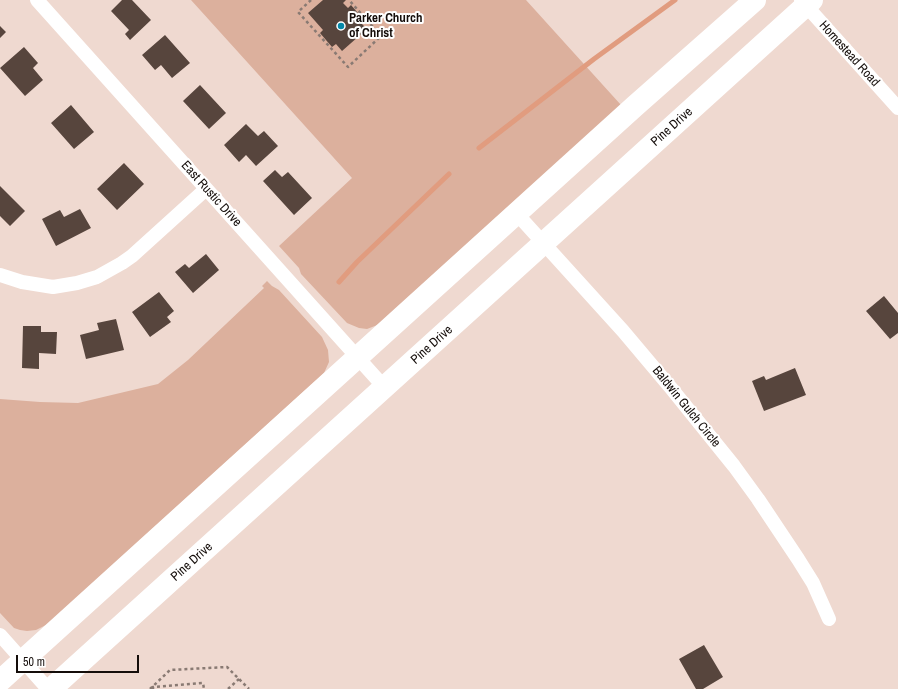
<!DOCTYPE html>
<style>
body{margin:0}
#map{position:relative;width:898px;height:689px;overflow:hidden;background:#efd9d0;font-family:"Archivo Narrow",sans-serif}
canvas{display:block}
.scale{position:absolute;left:16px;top:655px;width:123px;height:18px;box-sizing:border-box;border:2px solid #140d0a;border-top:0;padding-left:5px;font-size:12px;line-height:14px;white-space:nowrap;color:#140d0a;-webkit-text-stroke:3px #fff;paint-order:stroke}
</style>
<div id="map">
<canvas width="898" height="689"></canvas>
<div class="scale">50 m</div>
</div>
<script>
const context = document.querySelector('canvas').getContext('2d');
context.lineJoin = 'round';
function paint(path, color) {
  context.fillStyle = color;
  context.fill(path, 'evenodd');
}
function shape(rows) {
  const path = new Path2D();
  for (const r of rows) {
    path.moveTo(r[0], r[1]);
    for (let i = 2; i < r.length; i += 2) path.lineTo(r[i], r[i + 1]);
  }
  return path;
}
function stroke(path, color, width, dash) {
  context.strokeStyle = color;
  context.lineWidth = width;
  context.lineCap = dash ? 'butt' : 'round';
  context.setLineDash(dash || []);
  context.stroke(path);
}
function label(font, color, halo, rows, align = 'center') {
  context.font = font + ' "Archivo Narrow",sans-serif';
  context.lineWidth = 4;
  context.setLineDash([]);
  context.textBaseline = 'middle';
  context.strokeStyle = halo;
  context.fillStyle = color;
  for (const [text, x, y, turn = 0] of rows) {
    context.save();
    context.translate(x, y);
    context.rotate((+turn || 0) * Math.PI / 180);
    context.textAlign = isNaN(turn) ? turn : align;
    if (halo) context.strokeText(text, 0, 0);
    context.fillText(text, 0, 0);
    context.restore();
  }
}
const green = shape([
 [191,0,526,0,621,105,380,324,367,329,359,328,347,323,301,274,299,268,279,246,352,178],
 [267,281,272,286,279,290,322,337,328,350,329,362,324,373,48,624,36,630,27,631,20,630,14,628,0,613,0,399,40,402,78,403,158,384,188,360,264,288,262,286]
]);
const stream = shape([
 [479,148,594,59,675,0],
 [339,282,357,262,449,174]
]);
const building = shape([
 [122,0,132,0,151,20,130,40,125,34,129,30,111,11],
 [323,0,346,0,343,3,348,8,351,5,363,19,360,22,367,29,342,51,336,44,332,47,320,33,323,30,308,13],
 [0,26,6,32,0,38],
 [165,35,190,63,172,78,161,65,155,70,142,55],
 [24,47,38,63,33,68,43,80,25,96,0,68],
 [200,85,226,113,209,129,183,101],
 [71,105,94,132,74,149,51,123],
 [246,124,258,136,264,131,278,146,256,166,246,155,239,162,224,145],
 [124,163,144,184,117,210,97,189],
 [275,170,282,177,288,172,312,198,294,215,263,181],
 [0,186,25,211,10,226,0,216],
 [80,209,91,228,56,246,42,219,60,210,64,217],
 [206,254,219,270,193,293,175,272,185,264,189,268],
 [159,292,174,311,167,317,171,322,150,337,132,312],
 [884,296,898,313,898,333,890,339,866,311],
 [116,319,124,350,86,359,80,335,99,330,97,323],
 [23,326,41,326,41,332,57,332,56,354,39,353,39,369,22,368],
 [795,368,806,395,764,411,752,381,764,376,766,380],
 [704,645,723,677,703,689,696,689,679,659]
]);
const path = shape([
 [311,0,298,12,348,67,381,36,349,0],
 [150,689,170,670,227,667,249,689],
 [153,689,153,687,203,683,204,689],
 [228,689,239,679]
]);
const minor = shape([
 [37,0,385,388],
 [801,0,898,108],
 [517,214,623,331,671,388,734,466,758,499,798,559,813,583,829,619],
 [0,275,22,282,53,287,77,283,97,277,122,263,132,256,206,189],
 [0,635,48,689]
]);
const primary = shape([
 [0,681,635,106,755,0],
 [51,689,812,0]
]);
const markers = [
 [341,26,4,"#0488a9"]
];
const poiNames = [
 ["Parker Church",349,19],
 ["of Christ",349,34]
];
const streetNames = [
 ["Homestead Road",849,54,48],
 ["Pine Drive",672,127,-42],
 ["East Rustic Drive",211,194,48],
 ["Pine Drive",432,345,-42],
 ["Baldwin Gulch Circle",686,407,51],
 ["Pine Drive",192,562,-42]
];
paint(green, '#dcb09d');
stroke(stream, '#e19c7f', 5);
paint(building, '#57453d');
stroke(path, '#897a73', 2.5, [3, 3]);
stroke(minor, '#fff', 14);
stroke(primary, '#fff', 22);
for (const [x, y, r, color] of markers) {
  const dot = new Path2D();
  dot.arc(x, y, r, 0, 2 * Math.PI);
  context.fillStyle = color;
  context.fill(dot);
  stroke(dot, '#fff', 1.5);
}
label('bold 13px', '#140d0a', '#fff', poiNames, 'left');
label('13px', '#140d0a', '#fff', streetNames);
</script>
